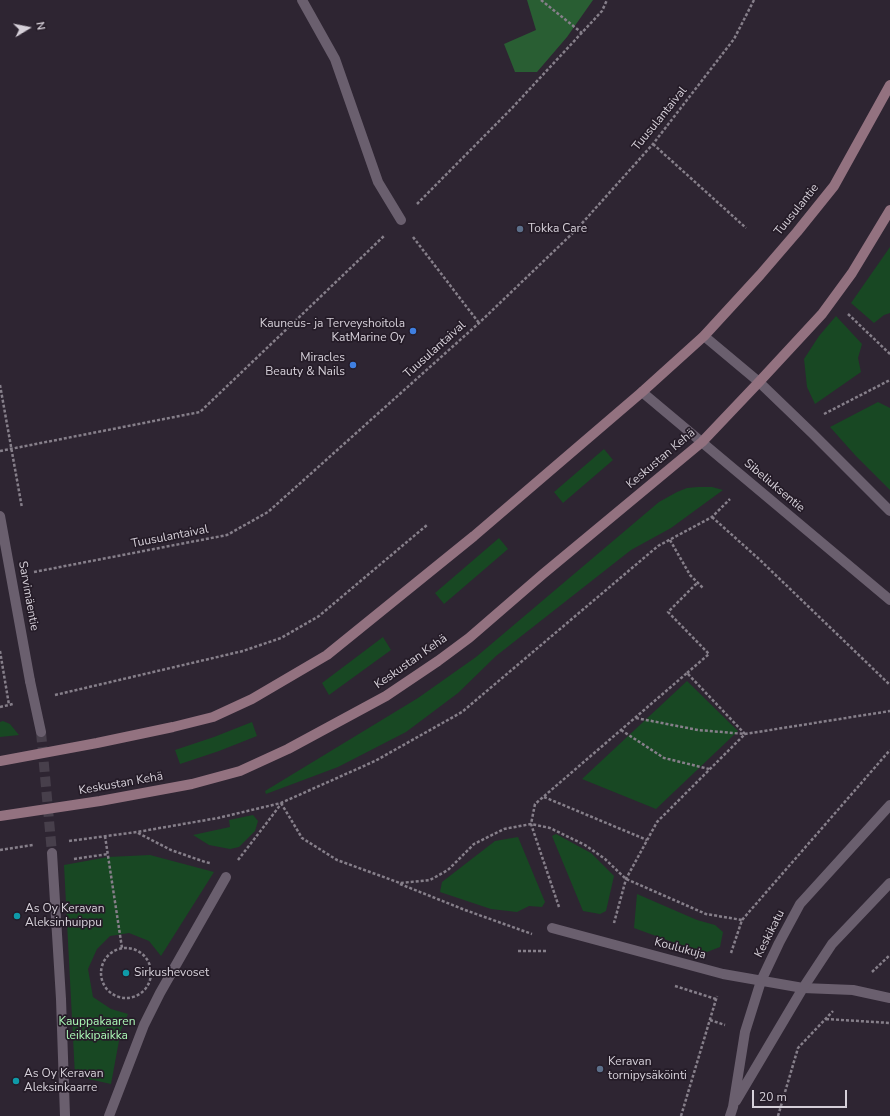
<!DOCTYPE html>
<meta charset="utf-8">
<style>
body{margin:0}
#map{position:relative;width:890px;height:1116px;overflow:hidden;background:#2e2532;font-family:"Nunito Sans",sans-serif}
canvas{display:block}
.north{position:absolute;left:8px;top:8px;width:40px;height:40px;-webkit-text-stroke:3px #251c28;paint-order:stroke;rotate:80deg;font-size:11px;font-weight:700;line-height:16px;text-align:center;color:#d6d0d9}
.north::after{content:'';display:block;margin:auto;width:14px;height:18px;background:#d6d0d9;clip-path:polygon(50% 0,100% 100%,50% 72%,0 100%)}
.scale{position:absolute;left:752px;top:1090px;width:95px;height:18px;box-sizing:border-box;border:2px solid #d6d0d9;border-top:0;padding-left:5px;font-size:12px;line-height:14px;white-space:nowrap;color:#d6d0d9;-webkit-text-stroke:3px #251c28;paint-order:stroke}
</style>
<div id="map">
<canvas width="890" height="1116"></canvas>
<div class="north">N</div>
<div class="scale">20 m</div>
</div>
<script>
const context = document.querySelector('canvas').getContext('2d');
context.lineJoin = 'round';
function paint(path, color) {
  context.fillStyle = color;
  context.fill(path, 'evenodd');
}
function shape(rows) {
  const path = new Path2D();
  for (const r of rows) {
    if (r.length === 3) {
      path.moveTo(r[0] + r[2], r[1]);
      path.arc(r[0], r[1], r[2], 0, 2 * Math.PI);
      continue;
    }
    path.moveTo(r[0], r[1]);
    for (let i = 2; i < r.length; i += 2) path.lineTo(r[i], r[i + 1]);
  }
  return path;
}
function stroke(path, color, width, dash) {
  context.strokeStyle = color;
  context.lineWidth = width;
  context.lineCap = dash ? 'butt' : 'round';
  context.setLineDash(dash || []);
  context.stroke(path);
}
function label(font, color, halo, rows, align = 'center') {
  context.font = font + ' "Nunito Sans",sans-serif';
  context.lineWidth = 3.5;
  context.setLineDash([]);
  context.textBaseline = 'middle';
  context.strokeStyle = halo;
  context.fillStyle = color;
  for (const [text, x, y, turn = 0] of rows) {
    context.save();
    context.translate(x, y);
    context.rotate((+turn || 0) * Math.PI / 180);
    context.textAlign = isNaN(turn) ? turn : align;
    if (halo) context.strokeText(text, 0, 0);
    context.fillText(text, 0, 0);
    context.restore();
  }
}
const green = shape([
 [890,247,890,313,884,315,874,323,851,303],
 [836,316,862,344,858,358,861,372,815,404,807,387,804,359,819,336],
 [878,402,890,408,890,490,855,455,830,427],
 [604,449,613,460,563,503,554,492],
 [698,487,712,487,723,490,671,528,631,550,496,656,458,693,406,732,338,767,266,794,265,791,418,698,476,657,659,502,677,492,687,488],
 [499,538,508,549,444,604,435,593],
 [383,637,391,650,329,695,322,683],
 [687,681,738,731,656,809,582,779],
 [3,721,10,724,19,735,0,737,0,722],
 [252,722,257,736,219,751,180,764,175,750,214,737],
 [253,815,258,821,255,831,239,847,230,849,209,845,193,835,230,827,229,820],
 [556,834,591,853,614,876,606,911,600,914,583,911,552,836],
 [518,837,545,902,542,907,529,906,517,912,491,909,440,892,442,882,495,841],
 [150,855,214,872,161,956,149,941,129,933,110,936,97,949,88,969,93,997,111,1009,128,1014,121,1030,111,1084,75,1076,64,865,108,857],
 [637,894,697,920,715,925,723,932,720,947,707,952,686,947,634,928]
]);
const forest = shape([
 [527,0,593,0,567,37,537,72,515,72,504,44,536,30]
]);
const pedestrianTunnel = shape([
 [41,732,52,853]
]);
const path = shape([
 [541,0,582,33],
 [653,144,746,228],
 [417,204,513,107,602,11,607,0],
 [413,237,479,323],
 [848,314,890,354],
 [0,385,22,508],
 [824,414,890,380],
 [0,451,200,412,385,235],
 [712,517,760,560,890,685],
 [670,540,690,575,703,588],
 [34,572,227,535,268,512,479,323,576,230,653,144,734,39,754,0],
 [0,651,9,705],
 [687,673,709,654,668,612,698,582],
 [55,695,243,651,281,638,319,616,427,525],
 [0,707,13,704],
 [636,718,698,730,745,734,890,711],
 [621,730,664,758,709,769],
 [544,797,647,840],
 [281,803,302,838,337,860,400,883,430,880,448,870,474,844,504,829,531,824,550,828,585,845,605,859,626,879,706,914,742,920],
 [138,833,171,850,205,862,210,863],
 [105,836,122,948],
 [69,841,137,832,218,818,281,803,375,761,462,712,658,546,712,517,730,499],
 [0,850,33,845],
 [74,859,108,854],
 [238,860,262,829,281,804],
 [400,884,465,910,532,934],
 [559,907,531,824,535,804,687,673,745,734,657,822,626,879,614,923],
 [126,973,25],
 [518,951,547,951],
 [731,953,742,920,890,750],
 [872,972,890,955],
 [675,986,716,999],
 [826,1019,890,1023],
 [710,1020,725,1025],
 [681,1116,717,996],
 [778,1116,798,1048,833,1011]
]);
const service = shape([
 [803,988,853,990,890,998]
]);
const pedestrian = shape([
 [30,681,41,732],
 [52,853,61,999,65,1116],
 [109,1116,144,1025,160,993,226,877]
]);
const minor = shape([
 [302,0,335,59,378,182,401,220],
 [0,516,30,681],
 [552,928,723,974,803,988],
 [736,1101,803,988,832,944,890,883],
 [730,1116,733,1107,745,1032,761,981,779,943,800,904,890,805]
]);
const tertiary = shape([
 [704,336,759,382,813,434,890,511],
 [642,392,890,600]
]);
const secondary = shape([
 [0,761,97,743,173,727,213,717,252,699,327,655,474,536,642,392,704,336,760,275,797,232,834,186,890,85],
 [0,816,100,801,192,784,240,771,288,749,386,696,438,661,469,638,543,574,702,442,759,382,822,314,852,273,890,210]
]);
const markers = [
 [520,229,4,"#5c6f8a"],
 [413,331,4,"#3f7fe0"],
 [353,365,4,"#3f7fe0"],
 [17,916,4,"#0f9aa8"],
 [126,973,4,"#0f9aa8"],
 [600,1069,4,"#5c6f8a"],
 [16,1081,4,"#0f9aa8"]
];
const streetNames = [
 ["Tuusulantaival",660,119,-51],
 ["Tuusulantie",797,210,-51],
 ["Tuusulantaival",435,350,-42],
 ["Keskustan Kehä",661,459,-40],
 ["Sibeliuksentie",774,486,40],
 ["Tuusulantaival",170,537,-11],
 ["Sarvimäentie",28,596,80],
 ["Keskustan Kehä",411,662,-35],
 ["Keskustan Kehä",121,784,-10],
 ["Keskikatu",770,934,-63],
 ["Koulukuja",680,949,15]
];
const poiNames = [
 ["Tokka Care",528,229],
 ["Kauneus- ja Terveyshoitola",405,324,"right"],
 ["KatMarine Oy",405,338,"right"],
 ["Miracles",345,358,"right"],
 ["Beauty & Nails",345,372,"right"],
 ["As Oy Keravan",25,909],
 ["Aleksinhuippu",25,923],
 ["Sirkushevoset",134,973],
 ["Keravan",608,1062],
 ["tornipysäköinti",608,1076],
 ["As Oy Keravan",24,1074],
 ["Aleksinkaarre",24,1088]
];
const parkNames = [
 ["Kauppakaaren",97,1022],
 ["leikkipaikka",97,1036]
];
paint(green, '#184823');
paint(forest, '#295e33');
stroke(pedestrianTunnel, '#473f4b', 10, [10, 5]);
stroke(path, '#867f8a', 2.5, [3, 2]);
stroke(service, '#6a5f6e', 10);
stroke(pedestrian, '#6a5f6e', 10);
stroke(minor, '#6a5f6e', 10);
stroke(tertiary, '#6a5f6e', 10);
stroke(secondary, '#937280', 10);
for (const [x, y, r, color] of markers) {
  const dot = new Path2D();
  dot.arc(x, y, r, 0, 2 * Math.PI);
  context.fillStyle = color;
  context.fill(dot);
  stroke(dot, '#251c28', 1.5);
}
label('12px', '#d6d0d9', '#251c28', streetNames);
label('12px', '#d6d0d9', '#251c28', poiNames, 'left');
label('12px', '#acfab7', '#251c28', parkNames);
</script>
